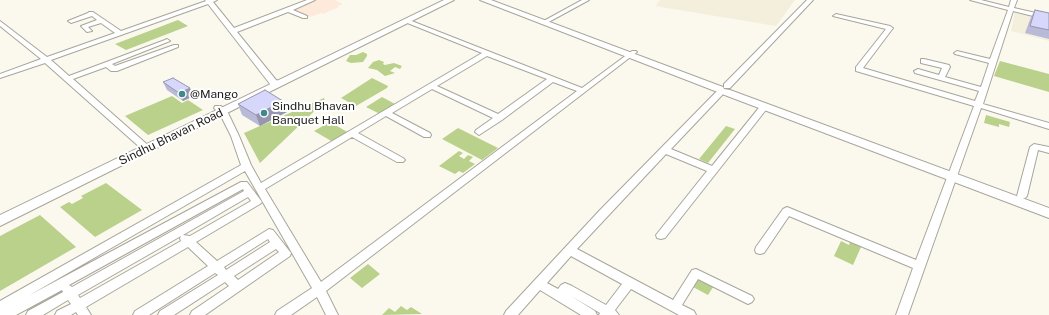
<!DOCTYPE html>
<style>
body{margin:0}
canvas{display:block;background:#fbf8ed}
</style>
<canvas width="1049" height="315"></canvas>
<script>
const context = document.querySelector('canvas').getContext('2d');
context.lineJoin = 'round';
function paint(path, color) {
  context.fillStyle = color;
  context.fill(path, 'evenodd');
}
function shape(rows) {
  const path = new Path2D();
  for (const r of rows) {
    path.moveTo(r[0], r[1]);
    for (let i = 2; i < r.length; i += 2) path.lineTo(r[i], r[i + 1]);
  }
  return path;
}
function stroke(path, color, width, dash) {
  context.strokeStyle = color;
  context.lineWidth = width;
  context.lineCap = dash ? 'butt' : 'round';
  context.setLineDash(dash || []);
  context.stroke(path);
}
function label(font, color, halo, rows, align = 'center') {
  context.font = font + ' "Public Sans",sans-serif';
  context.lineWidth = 4;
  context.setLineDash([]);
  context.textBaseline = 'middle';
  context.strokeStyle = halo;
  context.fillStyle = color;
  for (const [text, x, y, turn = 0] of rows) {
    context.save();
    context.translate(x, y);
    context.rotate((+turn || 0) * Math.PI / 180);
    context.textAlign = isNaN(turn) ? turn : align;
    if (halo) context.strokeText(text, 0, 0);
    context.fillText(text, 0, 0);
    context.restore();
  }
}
const commercial = shape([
 [316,0,334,0,343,4,337,6,339,7,323,14,321,13,310,17,292,9]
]);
const built = shape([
 [660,0,795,0,776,26,655,6],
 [1015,11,1049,19,1049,41,1011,31]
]);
const green = shape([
 [178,20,188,26,126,50,115,44],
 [363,52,367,54,367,56,363,62,351,63,346,61,350,55,356,55],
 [379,60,384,62,383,64,385,65,394,63,402,66,400,69,395,67,390,71,395,73,385,76,377,70,368,68,373,62],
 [1000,61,1049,74,1049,92,994,76],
 [372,78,388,86,387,88,356,106,341,98],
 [172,96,182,103,188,100,203,110,148,135,125,116],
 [382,97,395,104,380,114,366,107],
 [324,98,325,101,260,163,244,133],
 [986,115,1010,122,1009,127,999,124,999,127,984,123],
 [330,122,349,133,333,142,314,131],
 [726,126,735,129,708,163,699,159],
 [458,128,498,148,482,160,442,139],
 [459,151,463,153,459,156,464,159,468,155,473,157,469,161,475,164,463,173,459,171,455,174,439,166],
 [106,183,142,210,95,237,60,207,69,202,72,204,83,198,81,196],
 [40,215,76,247,0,291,0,236],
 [841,241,849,245,850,242,861,247,853,265,834,256],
 [368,264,380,274,362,288,350,278],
 [700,276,715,284,708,295,693,287],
 [401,306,407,310,411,307,422,314,382,315,389,308,395,312]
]);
const minor = shape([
 [205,0,217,0,213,2,234,28,307,0,315,0,293,10,307,16,307,18,303,18,288,12,237,32,276,80,281,82,281,86,278,86,270,84,208,4,51,60,69,76,165,40,167,39,170,41,112,64,115,66,174,45,178,45,178,47,117,71,111,71,106,67,73,79,150,147,151,149,150,151,144,151,45,63,0,78,0,74,41,59,0,26,0,21,47,57,115,33,101,23,88,27,92,31,87,32,81,26,97,20,92,16,71,23,68,21,88,13,89,12,93,12,121,31,206,1,205,0],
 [582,0,589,0,545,24,540,23,582,0],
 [807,0,813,0,730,88,724,88,724,84,807,0],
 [970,0,981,0,1009,7,1011,0,1017,0,1014,8,1049,16,1049,20,1013,11,983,104,1049,123,1049,129,981,108,908,315,896,315,913,268,789,216,764,253,760,254,756,253,755,250,756,247,783,209,787,207,916,260,974,106,856,71,856,67,886,29,833,16,836,14,890,26,893,28,863,68,975,101,979,91,915,73,914,71,918,69,939,75,942,68,921,63,921,59,924,59,949,65,950,67,945,77,981,87,989,63,955,54,954,53,957,51,990,59,1008,10,970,0],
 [405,20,409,20,582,88,632,51,636,51,637,52,326,291,338,315,326,315,317,297,291,315,275,315,277,311,312,288,245,171,28,296,241,182,247,182,262,202,260,204,196,242,217,261,269,229,273,230,291,253,290,256,205,315,190,315,192,311,229,286,225,282,174,315,158,315,160,311,218,275,215,273,149,315,133,315,135,311,208,266,188,247,86,307,91,315,78,315,76,312,71,315,55,315,57,311,71,304,68,300,43,315,26,315,28,311,63,292,62,290,16,315,0,315,0,301,241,165,231,136,220,114,214,108,215,106,221,106,228,113,239,136,251,165,261,183,482,53,405,22,405,20],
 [487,56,547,79,498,114,437,86,487,56],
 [553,82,577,91,321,282,265,189,352,137,397,162,403,162,405,160,403,158,358,133,386,116,424,137,430,137,431,135,430,133,392,113,432,89,493,118,476,130,475,132,479,135,502,120,553,82],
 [243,189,244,191,72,287,69,285,243,189],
 [248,197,251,201,190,236,183,235,248,197],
 [181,236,180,238,181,241,80,298,78,295,181,236],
 [268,239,270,242,226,270,224,267,268,239],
 [276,249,279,252,238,280,234,276,276,249],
 [719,89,722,89,726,91,671,149,712,166,762,104,765,104,769,106,665,238,661,239,657,238,656,235,707,171,666,154,577,249,673,300,692,270,696,269,752,296,754,299,752,302,748,304,698,279,682,305,694,311,696,315,679,315,631,289,615,310,619,315,599,315,600,313,571,296,595,311,597,315,581,315,540,290,518,315,504,315,506,311,600,210,719,89],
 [571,256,622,284,606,305,572,286,565,283,561,285,558,289,547,283,571,256],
 [1034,144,1049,147,1049,153,1038,150,1027,196,1025,198,1022,199,1019,198,1017,196,1030,147,1034,144]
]);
const major = shape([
 [444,0,454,0,0,226,0,215,444,0],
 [480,0,491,0,723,87,724,89,730,90,1049,208,1049,218,722,94,721,92,715,91,480,0]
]);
const wall = shape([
 [1035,10,1049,13,1049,39,1025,33,1031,17],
 [163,82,194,96,183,101,167,90],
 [238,104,287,112,260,126,242,115]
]);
const shadedWall = shape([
 [190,88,194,96,183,101,179,93],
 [283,101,287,112,260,126,256,115]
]);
const building = shape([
 [1035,10,1049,13,1049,30,1030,26,1035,10],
 [173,78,190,88,179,93,163,82,173,78],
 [265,90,283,101,256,115,238,104,265,90]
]);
const markers = [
 [182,94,4,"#40888b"],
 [264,113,4,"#40888b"]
];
const poiNames = [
 ["@Mango",190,94],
 ["Sindhu Bhavan",272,106],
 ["Banquet Hall",272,120]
];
const streetNames = [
 ["Sindhu Bhavan Road",171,137,-26]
];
paint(commercial, '#feeadb');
paint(built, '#f4efdc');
paint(green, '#b9d18b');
stroke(minor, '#a8a69b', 2);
stroke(major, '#a8a69b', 2);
paint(minor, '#fff');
paint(major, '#fff');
paint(wall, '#b9b9d8');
paint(shadedWall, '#9696b0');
paint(building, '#d7d7fb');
stroke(building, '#9696b0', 1);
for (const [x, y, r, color] of markers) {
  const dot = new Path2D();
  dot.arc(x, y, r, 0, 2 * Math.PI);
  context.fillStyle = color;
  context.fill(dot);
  stroke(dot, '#fff', 1.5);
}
label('12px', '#23221e', '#fff', poiNames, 'left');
label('12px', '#23221e', '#fff', streetNames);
</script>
